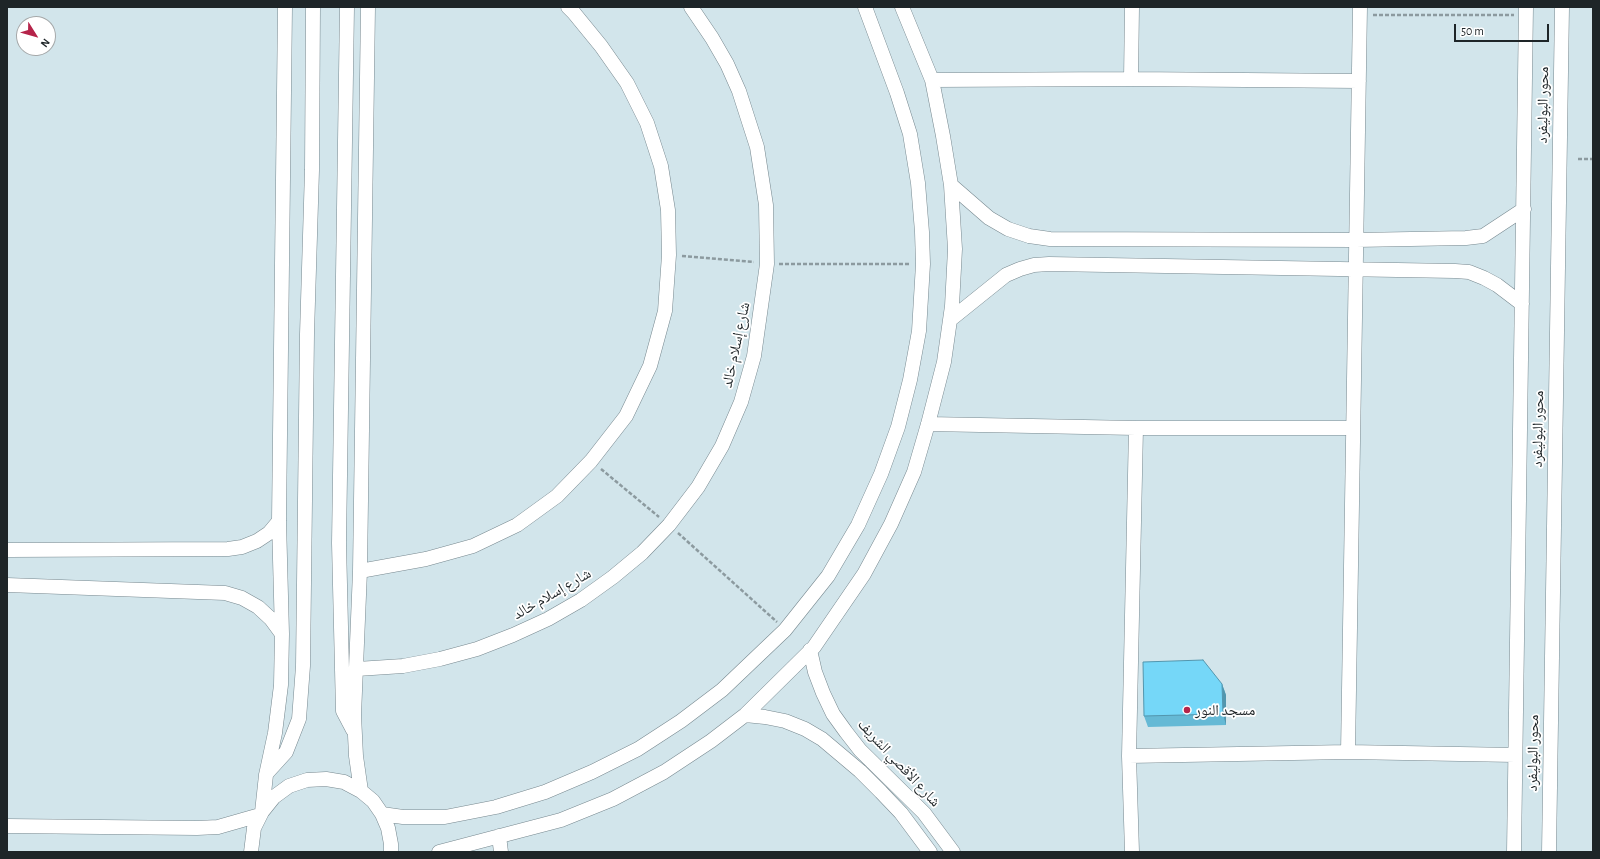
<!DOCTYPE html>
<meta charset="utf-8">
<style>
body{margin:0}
#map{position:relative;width:1600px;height:859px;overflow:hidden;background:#d2e5eb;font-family:"Alegreya Sans",sans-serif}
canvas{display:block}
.frame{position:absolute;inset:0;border:8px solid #1e2528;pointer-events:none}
.north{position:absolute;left:16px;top:16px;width:40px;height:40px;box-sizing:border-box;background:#fff;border:1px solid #a5a8a9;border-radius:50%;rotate:127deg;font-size:11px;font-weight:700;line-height:16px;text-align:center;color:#1e2528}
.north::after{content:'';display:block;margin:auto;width:14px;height:18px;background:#b5244a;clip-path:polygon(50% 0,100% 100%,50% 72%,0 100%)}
.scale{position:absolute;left:1454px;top:24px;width:95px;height:18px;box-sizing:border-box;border:2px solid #1e2528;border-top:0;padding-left:5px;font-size:12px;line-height:14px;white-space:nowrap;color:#1e2528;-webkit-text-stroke:3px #fff;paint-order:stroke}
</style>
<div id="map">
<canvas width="1600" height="859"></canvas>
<div class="frame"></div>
<div class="north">N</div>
<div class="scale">50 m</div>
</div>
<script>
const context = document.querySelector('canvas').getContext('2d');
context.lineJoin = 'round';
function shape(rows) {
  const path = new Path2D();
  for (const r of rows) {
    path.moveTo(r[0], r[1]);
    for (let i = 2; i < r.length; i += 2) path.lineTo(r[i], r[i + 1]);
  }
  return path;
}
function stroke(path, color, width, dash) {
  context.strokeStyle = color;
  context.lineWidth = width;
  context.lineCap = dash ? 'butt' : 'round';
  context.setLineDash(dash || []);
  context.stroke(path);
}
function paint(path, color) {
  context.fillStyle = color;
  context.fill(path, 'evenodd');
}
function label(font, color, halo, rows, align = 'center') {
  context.font = font + ' "Alegreya Sans","Noto Naskh Arabic",sans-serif';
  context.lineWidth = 3.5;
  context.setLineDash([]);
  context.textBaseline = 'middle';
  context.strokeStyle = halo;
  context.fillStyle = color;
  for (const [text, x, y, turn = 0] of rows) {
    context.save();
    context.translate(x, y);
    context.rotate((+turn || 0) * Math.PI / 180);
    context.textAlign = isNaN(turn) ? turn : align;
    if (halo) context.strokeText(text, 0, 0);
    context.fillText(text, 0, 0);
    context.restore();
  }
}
const path = shape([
 [1373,15,1514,15],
 [1578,159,1593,159],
 [682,256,754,262],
 [779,264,910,264],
 [601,469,659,517],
 [678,533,777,622]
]);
const minor = shape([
 [347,7,339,543,343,711,353,730],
 [1131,79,1132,7],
 [932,80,1131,79,1359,81],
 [951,185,989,218,1008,229,1029,236,1050,239,1356,240,1466,238,1483,236,1524,209],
 [950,320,1006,275,1020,269,1034,265,1049,264,1455,271,1469,272,1484,278,1497,285,1522,304],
 [928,424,1136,428,1353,428],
 [7,550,228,549,242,547,257,541,269,533,279,521],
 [360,571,426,559,473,546,517,525,557,496,591,461,626,416,650,366,665,311,669,255,668,210,661,166,647,123,627,83,601,46,574,13,568,7],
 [7,585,225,593,242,598,258,607,271,619,282,634],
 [810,650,815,672,823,693,833,714,846,732,860,750,924,813,953,852],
 [357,669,403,666,440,659,477,649,513,635,548,619,581,600,613,577,642,553,669,525,698,487,722,446,741,402,754,356,767,264,766,205,757,147,739,91,727,64,712,38,691,7],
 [745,715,765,717,785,721,805,729,822,739,860,771,881,792,901,813,930,852],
 [1348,752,1360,7],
 [1129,756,1348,752,1515,755],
 [266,774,286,752,299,719,303,666,307,334,312,170,313,7],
 [361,791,356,756,354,715,360,571,368,7],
 [262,812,266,775,275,733,281,685,282,634,279,521,285,7],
 [382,814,403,817,445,817,496,807,545,792,592,772,638,749,681,721,722,690,785,630,828,576,858,525,881,474,898,427,910,380,919,331,923,264,922,232,918,183,910,134,897,93,865,7],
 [7,826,197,828,218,827,260,815],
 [499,836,501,852],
 [251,852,254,828,262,812,274,797,289,786,307,780,326,779,344,782,361,791,373,801,382,814,388,828,391,844,391,852],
 [439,852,561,820,613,799,664,772,711,741,745,715,814,647,864,574,891,524,914,472,928,424,944,362,952,306,955,249,951,185,943,136,932,80,902,7],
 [1132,852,1129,756,1136,428],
 [1514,852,1526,7],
 [1549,852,1562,7]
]);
const wall = shape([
 [1222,684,1226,695,1226,725,1148,727,1144,716]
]);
const shadedWall = shape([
 [1222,684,1226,695,1226,725,1223,714]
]);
const building = shape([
 [1203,660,1222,684,1223,714,1144,716,1143,662,1203,660]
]);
const markers = [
 [1187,710,4,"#b5244a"]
];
const streetNames = [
 ["محور البوليفرد",1543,105,-89],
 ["شارع إسلام خالد",736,345,-78],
 ["محور البوليفرد",1538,429,-89],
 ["شارع إسلام خالد",552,594,-30],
 ["محور البوليفرد",1533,753,-89],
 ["شارع الأقصي الشريف",899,763,47]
];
const poiNames = [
 ["مسجد النور",1195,710]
];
stroke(minor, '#77888f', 15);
stroke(path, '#8c9a9f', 2.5, [4, 2]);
stroke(minor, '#fff', 14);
paint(wall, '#65b9d5');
paint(shadedWall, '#5296ae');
paint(building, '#75d7f8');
stroke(building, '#5296ae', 1);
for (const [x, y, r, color] of markers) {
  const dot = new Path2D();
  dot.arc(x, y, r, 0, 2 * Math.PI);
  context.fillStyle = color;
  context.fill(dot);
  stroke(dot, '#fff', 1.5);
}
label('15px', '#1e2528', '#fff', streetNames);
label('15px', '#1e2528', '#fff', poiNames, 'left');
</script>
